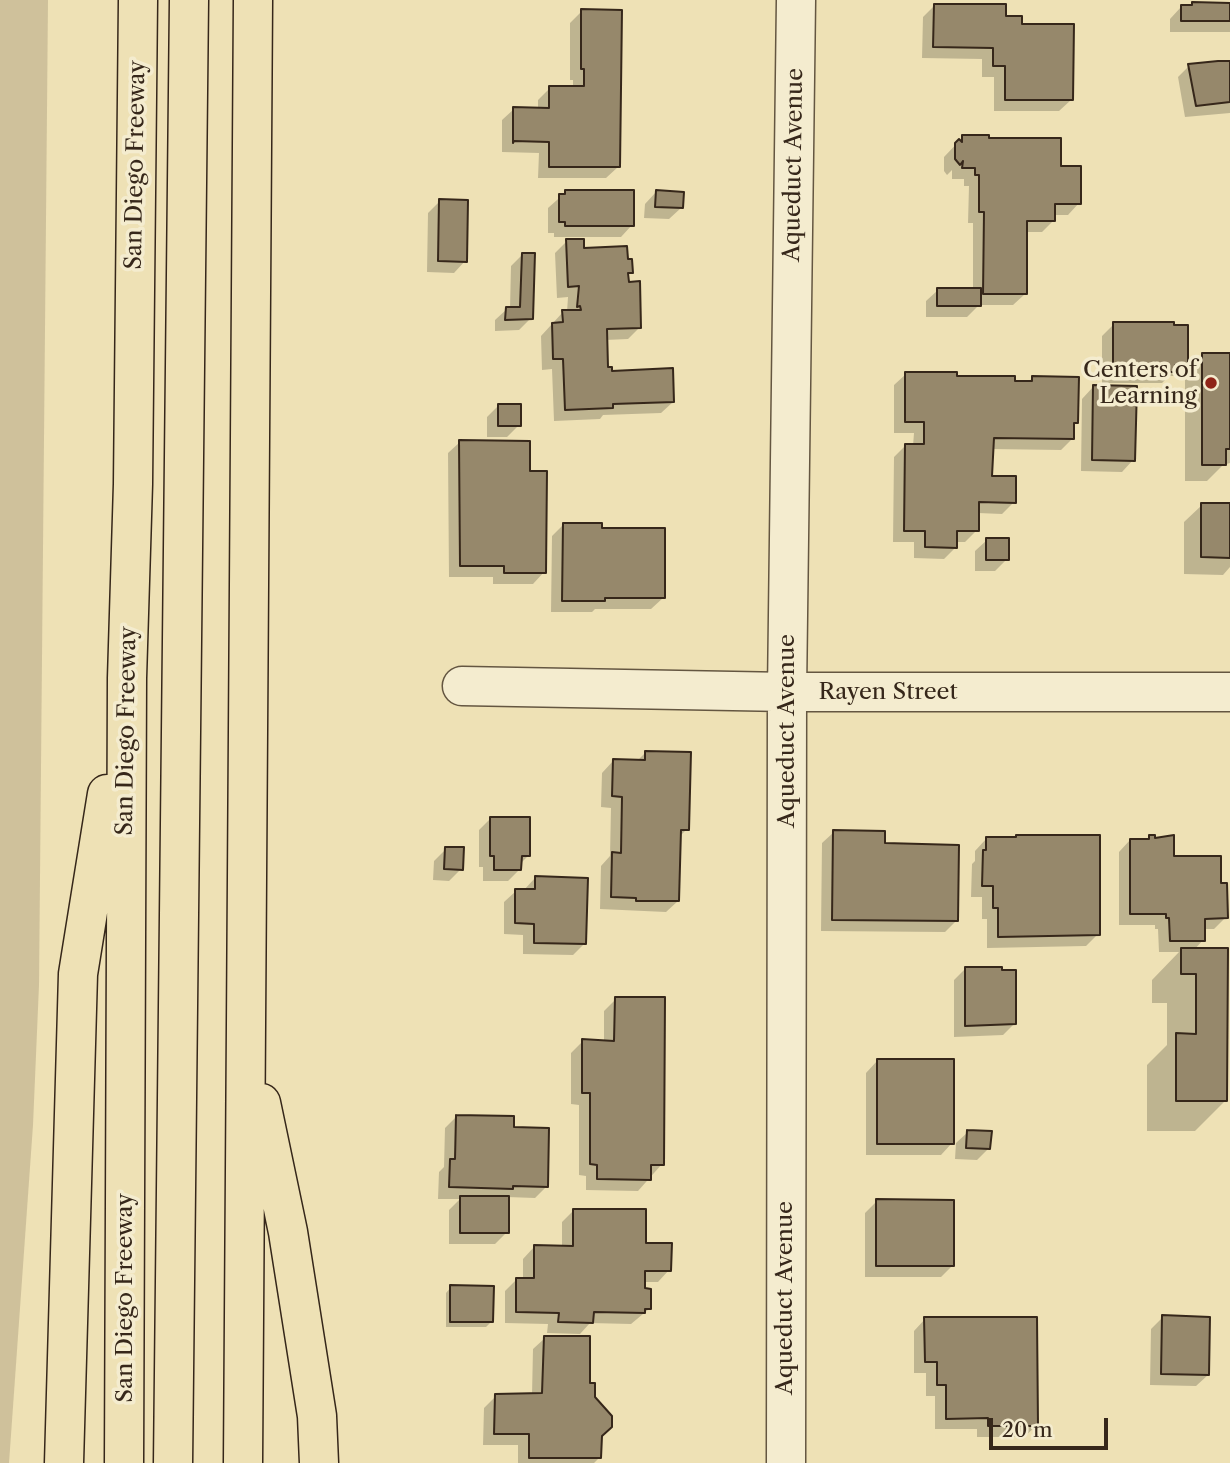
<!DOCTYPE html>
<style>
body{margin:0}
#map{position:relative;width:1230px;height:1463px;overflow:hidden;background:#eee1b5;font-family:"Libre Caslon Text",serif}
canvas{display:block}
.scale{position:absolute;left:989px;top:1418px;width:119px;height:32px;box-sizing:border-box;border:4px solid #36271a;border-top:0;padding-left:9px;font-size:21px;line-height:24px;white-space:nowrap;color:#36271a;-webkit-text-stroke:5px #f4eccf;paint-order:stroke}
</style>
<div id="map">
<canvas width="1230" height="1463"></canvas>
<div class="scale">20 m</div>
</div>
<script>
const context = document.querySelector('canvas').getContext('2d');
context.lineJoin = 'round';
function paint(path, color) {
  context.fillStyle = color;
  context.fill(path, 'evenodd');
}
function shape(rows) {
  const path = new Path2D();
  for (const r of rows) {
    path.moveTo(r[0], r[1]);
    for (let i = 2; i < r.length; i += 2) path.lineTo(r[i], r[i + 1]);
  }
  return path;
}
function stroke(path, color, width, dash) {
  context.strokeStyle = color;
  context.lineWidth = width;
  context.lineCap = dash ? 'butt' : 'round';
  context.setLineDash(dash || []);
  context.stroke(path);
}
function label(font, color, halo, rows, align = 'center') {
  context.font = font + ' "Libre Caslon Text",serif';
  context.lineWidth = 7;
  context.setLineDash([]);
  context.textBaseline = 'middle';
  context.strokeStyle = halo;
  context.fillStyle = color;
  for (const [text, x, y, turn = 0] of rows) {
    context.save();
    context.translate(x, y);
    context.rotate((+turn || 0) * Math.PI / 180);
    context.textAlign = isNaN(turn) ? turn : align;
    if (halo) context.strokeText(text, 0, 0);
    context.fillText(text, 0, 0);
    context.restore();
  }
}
const green = shape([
 [0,0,48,0,39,985,33,1125,9,1463,0,1463]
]);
const shadow = shape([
 [1192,4,1230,4,1230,32,1170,32,1170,19,1181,7,1190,7],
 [935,5,1004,17,1021,25,1071,100,1059,111,994,111,994,77,982,77,982,59,922,58,923,17],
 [582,11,618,167,606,178,538,178,539,153,502,152,502,120,514,109,538,109,538,100,550,88,573,88,573,80,570,80,570,23],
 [1230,64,1230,113,1185,117,1178,77,1189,66],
 [963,137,1059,168,1079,203,1068,215,1054,215,1054,220,1042,232,1025,232,1025,294,1013,305,979,305,967,317,926,317,926,301,938,290,973,290,973,223,968,223,969,186,964,186,964,179,952,179,952,170,947,175,944,171,944,157],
 [566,192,632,225,621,237,554,237,554,233,548,233,548,208],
 [656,192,681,208,669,219,644,218,645,204],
 [440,201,465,261,454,273,427,272,428,213],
 [567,241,631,272,627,276,640,327,628,339,605,340,606,369,673,402,661,413,603,415,600,419,554,421,552,369,542,370,541,336,563,312,567,312,568,297,557,298,555,253],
 [523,254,531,318,519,330,495,331,495,320,507,309,510,309,511,266],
 [1114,324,1187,364,1175,376,1169,376,1162,383,1102,383,1102,336],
 [1202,355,1230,355,1230,463,1223,465,1207,481,1185,481,1185,372],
 [906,374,1013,383,1028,383,1032,378,1077,422,1072,426,1072,439,1061,450,991,449,990,478,1014,502,1002,514,978,513,977,530,965,542,956,542,956,547,944,559,914,558,914,542,893,542,894,457,905,446,913,446,914,433,894,433,894,385],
 [1093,387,1133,460,1122,472,1081,471,1082,399],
 [499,405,519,425,507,437,487,437,487,417],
 [460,442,528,473,544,572,533,584,493,584,493,577,449,577,448,453],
 [1202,505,1230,505,1230,567,1223,575,1184,574,1184,522],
 [563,525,600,530,663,598,651,609,595,609,592,612,551,612,552,536],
 [987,540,1007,559,995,571,975,571,975,551],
 [646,752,687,829,679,837,678,901,666,912,600,909,601,866,610,856,611,808,601,807,602,773,613,761,637,761],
 [491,818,528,856,520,864,520,869,508,881,483,881,483,867,479,867,479,830],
 [834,832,883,845,956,921,945,932,821,931,822,843],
 [1016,836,1098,934,1086,946,987,948,987,919,982,919,982,897,971,897,972,864,975,861,975,851,986,839,1014,839],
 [1150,836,1172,858,1220,885,1226,917,1214,929,1203,929,1203,940,1194,950,1225,1101,1195,1131,1147,1131,1147,1065,1167,1045,1167,1003,1152,1003,1152,980,1179,952,1159,952,1158,929,1155,929,1155,925,1119,925,1119,852,1130,840,1146,840],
 [446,849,461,869,449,881,433,880,434,861],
 [535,878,585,943,573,955,523,954,523,935,504,934,504,902,516,891,523,891],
 [965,969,1015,1023,1003,1035,954,1037,954,980],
 [616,999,662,1164,638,1191,586,1190,586,1176,579,1175,579,1105,571,1104,571,1053,583,1041,604,1042,604,1011],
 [877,1061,952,1143,941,1155,866,1155,866,1073],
 [457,1116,512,1128,547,1186,535,1198,507,1197,507,1232,495,1244,449,1244,449,1210,460,1199,438,1199,439,1172,444,1167,445,1128],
 [968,1132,989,1148,977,1160,955,1159,956,1143],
 [877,1201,952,1266,941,1277,865,1277,865,1213],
 [574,1210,644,1245,669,1270,658,1282,643,1282,649,1309,631,1324,590,1323,580,1334,547,1333,548,1324,505,1323,505,1291,517,1279,523,1279,523,1259,534,1247,562,1247,562,1222],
 [451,1287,492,1321,486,1327,446,1327,446,1293],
 [1163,1317,1208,1375,1196,1386,1150,1385,1151,1329],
 [925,1319,1036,1426,1024,1437,977,1437,977,1429,935,1429,935,1396,926,1396,926,1373,914,1373,914,1331],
 [545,1338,588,1385,600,1436,599,1458,594,1463,518,1463,518,1445,483,1445,484,1408,496,1396,532,1395,533,1349]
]);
const building = shape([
 [1192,2,1230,3,1230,21,1181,21,1181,5,1192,5,1192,2],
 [934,4,1006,4,1006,16,1022,16,1022,24,1074,24,1073,100,1005,100,1005,66,993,66,993,48,933,47,934,4],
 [581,9,622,10,620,167,549,167,549,142,514,141,513,143,513,107,549,108,549,86,584,86,584,69,581,69,581,9],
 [1218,61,1230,61,1230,102,1196,106,1188,64,1218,61],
 [962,135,989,135,989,138,1061,138,1061,166,1081,166,1081,204,1055,204,1055,221,1027,221,1027,294,983,294,984,212,979,212,979,175,975,175,975,168,962,168,963,161,960,165,955,159,955,143,959,139,962,142,962,135],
 [565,190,634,190,634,226,565,226,565,222,559,222,559,194,565,194,565,190],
 [656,190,684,192,683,208,655,207,656,190],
 [439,199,468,200,467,262,438,261,439,199],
 [566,239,584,239,584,248,627,246,628,259,632,259,633,273,628,273,629,282,640,281,641,328,607,329,608,367,612,367,612,371,673,368,674,402,613,404,613,408,565,410,563,359,553,359,552,323,563,322,562,310,581,310,580,306,577,307,579,286,568,287,566,239],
 [522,253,535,253,533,319,505,320,506,307,520,307,522,253],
 [937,288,981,288,981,306,937,306,937,288],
 [1113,322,1174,322,1174,325,1188,325,1188,365,1175,365,1175,372,1113,372,1113,322],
 [1202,353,1230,353,1230,449,1226,449,1226,465,1202,465,1202,353],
 [905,372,957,372,957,376,1015,376,1015,381,1032,381,1032,376,1079,377,1078,423,1074,423,1074,439,994,438,992,476,1016,476,1016,503,979,502,979,531,957,531,957,548,925,547,925,531,904,531,905,444,924,444,924,422,905,422,905,372],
 [1093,385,1137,386,1135,461,1092,460,1093,385],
 [498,404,521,404,521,426,498,426,498,404],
 [459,440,530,441,530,471,547,471,546,573,504,573,504,566,460,566,459,440],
 [1201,503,1230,503,1230,558,1201,557,1201,503],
 [563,523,602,523,602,528,665,528,665,598,605,598,605,601,562,601,563,523],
 [986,538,1009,538,1009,560,986,560,986,538],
 [645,751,691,752,689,830,681,830,679,901,636,901,636,898,611,897,612,852,621,853,622,797,612,796,613,759,645,760,645,751],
 [490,817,530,817,530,856,522,856,521,870,494,870,494,856,490,856,490,817],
 [833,830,885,831,885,843,959,845,958,921,832,920,833,830],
 [1016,835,1100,835,1100,935,998,937,998,908,993,908,993,886,982,886,983,850,986,850,986,837,1016,837,1016,835],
 [1149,835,1155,835,1155,838,1174,835,1174,856,1221,856,1221,883,1227,883,1228,918,1205,919,1205,941,1170,941,1169,918,1166,918,1166,914,1130,914,1130,839,1149,839,1149,835],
 [445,847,464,847,463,870,444,869,445,847],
 [535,876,588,878,586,944,534,943,534,924,515,923,515,889,535,889,535,876],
 [1181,948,1228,948,1227,1101,1176,1101,1176,1033,1196,1034,1196,974,1181,974,1181,948],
 [965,967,1002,967,1002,970,1016,970,1016,1024,965,1026,965,967],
 [615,997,665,997,664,1165,651,1165,651,1180,597,1179,597,1165,590,1164,590,1093,582,1093,582,1039,614,1041,615,997],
 [877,1059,954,1059,954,1144,877,1144,877,1059],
 [456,1115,514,1116,514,1127,549,1128,548,1187,513,1186,513,1189,449,1187,450,1159,455,1159,456,1115],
 [967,1130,992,1131,990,1149,966,1148,967,1130],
 [460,1196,509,1196,509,1233,460,1233,460,1196],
 [876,1199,954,1200,954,1266,876,1266,876,1199],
 [573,1209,646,1209,646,1243,672,1243,671,1271,645,1271,645,1288,651,1289,651,1309,645,1309,645,1313,594,1312,593,1323,558,1322,559,1313,516,1312,516,1278,534,1278,534,1245,573,1246,573,1209],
 [450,1285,494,1286,493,1322,450,1322,450,1285],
 [1162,1315,1210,1317,1209,1375,1161,1374,1162,1315],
 [924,1317,1037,1317,1038,1426,988,1426,988,1418,946,1419,946,1385,937,1385,937,1362,925,1362,924,1317],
 [544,1336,590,1336,590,1383,595,1383,595,1397,612,1416,612,1427,602,1436,601,1458,529,1458,529,1434,494,1434,495,1394,542,1393,544,1336]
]);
const minor = shape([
 [462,686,787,692,1230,692],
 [786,1463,787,692,796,0]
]);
const motorway = shape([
 [261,1103,288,1232,317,1416,319,1463],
 [64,1463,78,974,107,794],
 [124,1463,127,678,133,484,138,0],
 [173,1463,189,0],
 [243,1463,253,0]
]);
const markers = [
 [1211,383,7,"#8f2418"]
];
const streetNames = [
 ["San Diego Freeway",136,165,-89],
 ["Aqueduct Avenue",794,165,-89],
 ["Rayen Street",888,692],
 ["San Diego Freeway",127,731,-89],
 ["Aqueduct Avenue",787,731,-90],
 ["San Diego Freeway",125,1298,-90],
 ["Aqueduct Avenue",785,1298,-90]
];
const poiNames = [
 ["Centers of",1197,370],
 ["Learning",1197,396]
];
paint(green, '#cfc19b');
paint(shadow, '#0003');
paint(building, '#96886b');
stroke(building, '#36271a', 2);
stroke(minor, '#645641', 41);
stroke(motorway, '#36271a', 41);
stroke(minor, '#f4eccf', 38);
stroke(motorway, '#eee1b5', 38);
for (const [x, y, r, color] of markers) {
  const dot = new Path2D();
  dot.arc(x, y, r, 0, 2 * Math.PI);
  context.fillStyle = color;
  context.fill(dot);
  stroke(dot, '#f4eccf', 2.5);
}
label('23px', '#36271a', '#f4eccf', streetNames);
label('23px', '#36271a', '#f4eccf', poiNames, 'right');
</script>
